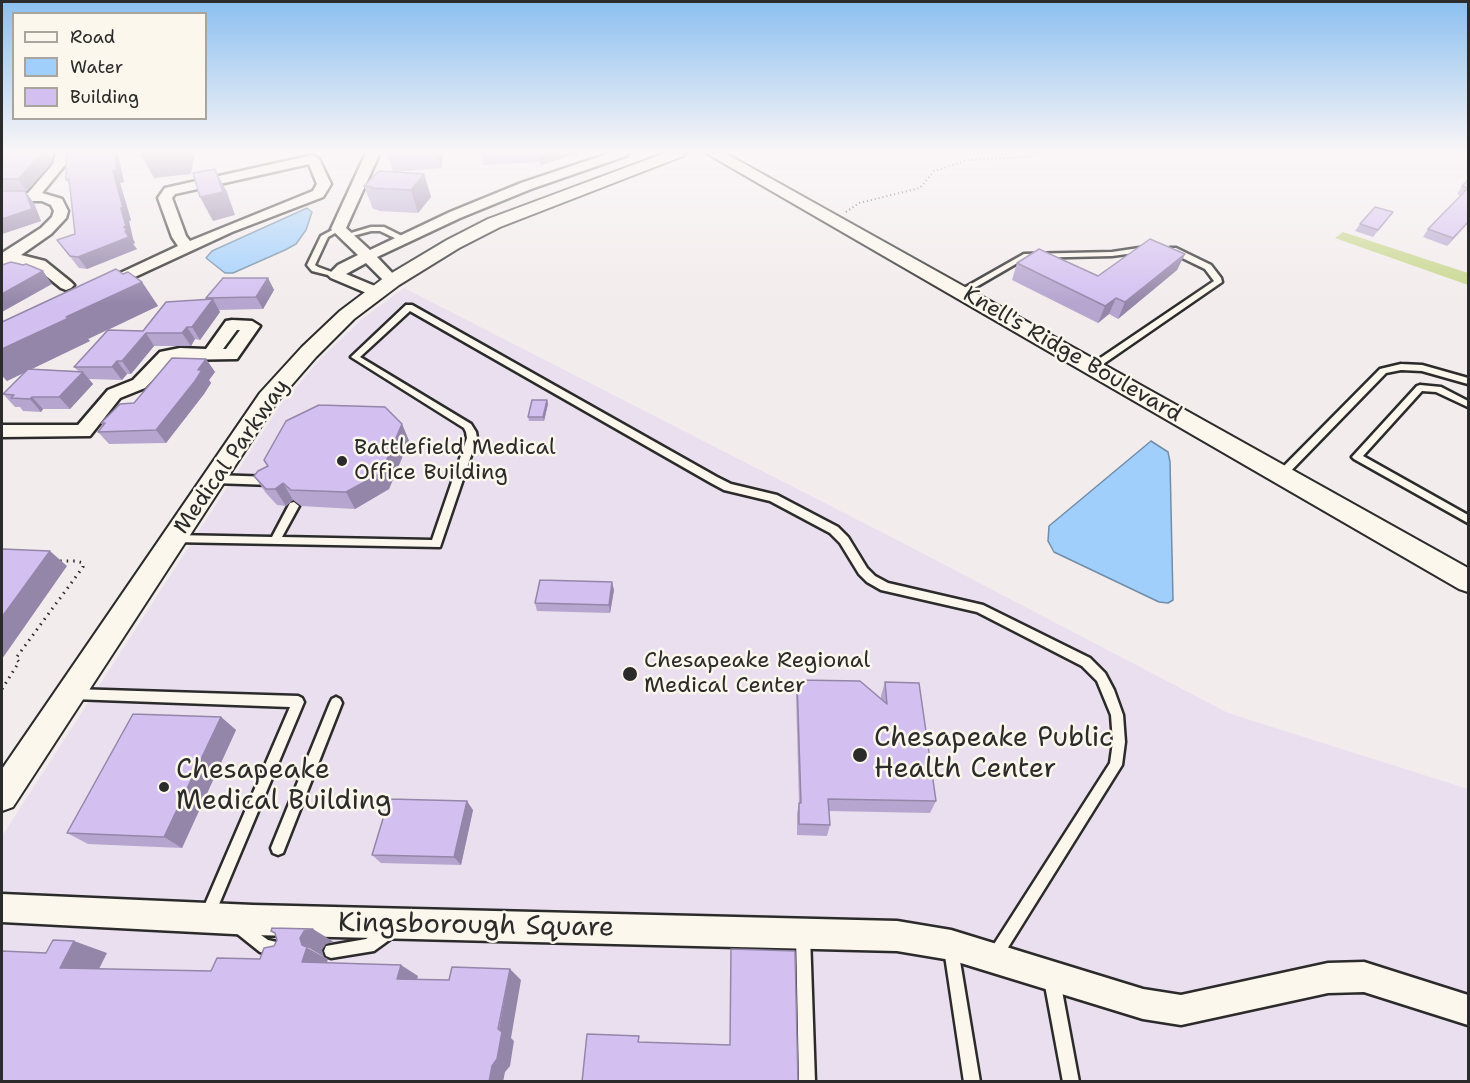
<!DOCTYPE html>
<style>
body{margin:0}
#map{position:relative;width:1470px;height:1083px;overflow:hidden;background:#f3eced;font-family:"Shantell Sans",sans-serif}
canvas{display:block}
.frame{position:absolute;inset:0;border:3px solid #2b2b2b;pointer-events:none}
.legend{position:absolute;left:12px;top:12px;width:195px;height:108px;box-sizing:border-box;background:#fbf7ec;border:2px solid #a8a59f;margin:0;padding:8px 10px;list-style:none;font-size:18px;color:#2b2b2b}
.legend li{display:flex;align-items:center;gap:12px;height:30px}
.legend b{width:30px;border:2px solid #a8a59f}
</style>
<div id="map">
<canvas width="1470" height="1083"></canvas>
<div class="frame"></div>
<ul class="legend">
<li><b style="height:8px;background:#fbf7ec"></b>Road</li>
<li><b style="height:16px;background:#a0cffc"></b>Water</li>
<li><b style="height:16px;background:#d3c0f1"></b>Building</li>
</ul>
</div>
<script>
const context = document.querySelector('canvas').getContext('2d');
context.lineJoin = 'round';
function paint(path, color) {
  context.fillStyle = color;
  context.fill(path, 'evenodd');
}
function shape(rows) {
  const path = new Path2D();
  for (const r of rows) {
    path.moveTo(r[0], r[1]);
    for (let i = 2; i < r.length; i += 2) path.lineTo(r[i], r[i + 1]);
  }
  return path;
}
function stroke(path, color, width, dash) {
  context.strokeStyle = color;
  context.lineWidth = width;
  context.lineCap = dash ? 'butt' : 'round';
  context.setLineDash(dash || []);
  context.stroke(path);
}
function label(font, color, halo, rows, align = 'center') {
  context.font = font + ' "Shantell Sans",sans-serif';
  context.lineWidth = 5;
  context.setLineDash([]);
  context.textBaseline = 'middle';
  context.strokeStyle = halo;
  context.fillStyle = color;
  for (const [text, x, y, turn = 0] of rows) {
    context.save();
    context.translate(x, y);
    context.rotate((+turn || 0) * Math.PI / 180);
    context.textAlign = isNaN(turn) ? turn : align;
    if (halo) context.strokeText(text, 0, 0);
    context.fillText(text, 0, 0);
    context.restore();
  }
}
const built = shape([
 [404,288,899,541,1228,713,1468,789,1468,1081,2,1081,2,836,279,407,320,359,362,319]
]);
const green = shape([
 [1343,232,1468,273,1468,285,1335,238]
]);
const water = shape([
 [307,208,312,212,306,230,296,244,285,250,233,273,225,273,206,258,212,251,307,208],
 [1151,441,1168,452,1170,462,1173,600,1168,603,1159,602,1054,552,1048,541,1049,526,1151,441]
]);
const pathFar1 = shape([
 [846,212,859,203,920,188,934,171,968,160,1030,157,1040,153]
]);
const path = shape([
 [2,689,19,662,16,658,83,567,83,563,76,561,57,561]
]);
const service = shape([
 [338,227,342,229,328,237,315,265,318,267,340,275,336,277,312,271,307,265,321,236,338,227],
 [371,227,384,227,408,239,401,241,380,231,371,231,345,238,341,236,371,227],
 [1146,247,1149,247,1149,251,1112,256,1026,258,964,294,961,294,957,292,1024,254,1112,252,1146,247],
 [1170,248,1176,248,1211,265,1221,278,1222,282,1096,369,1090,369,1090,365,1214,281,1205,269,1170,252,1170,248],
 [406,305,412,305,717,477,731,484,777,495,838,527,848,537,867,568,875,576,888,583,983,605,1090,658,1105,673,1114,690,1123,715,1125,742,1122,765,999,962,994,964,989,962,987,957,989,952,1110,763,1113,742,1111,715,1097,681,1082,666,977,612,881,590,867,582,859,574,840,543,830,533,770,501,724,490,711,483,410,311,360,357,471,424,476,432,477,438,440,547,171,542,170,539,171,536,175,535,272,537,290,503,294,502,299,506,282,537,432,540,467,438,466,432,464,428,351,357,406,305],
 [1401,364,1422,365,1468,378,1468,384,1422,371,1401,370,1386,373,1284,478,1278,478,1276,475,1278,472,1380,369,1401,364],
 [1420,385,1441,387,1468,401,1468,407,1436,392,1422,391,1363,456,1468,515,1468,523,1354,459,1352,457,1417,386,1420,385],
 [214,475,272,477,277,481,272,485,214,483,209,479,214,475],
 [73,689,298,696,302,698,304,702,212,921,207,923,202,921,200,916,290,707,73,699,69,698,67,694,69,690,73,689],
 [336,697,340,699,342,703,283,853,278,855,273,853,271,848,330,703,332,699,336,697],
 [240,920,268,940,285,944,287,949,285,954,280,956,260,952,235,932,233,927,235,922,240,920],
 [391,923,396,925,398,930,396,935,374,951,331,958,326,956,324,951,326,946,366,939,391,923],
 [803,928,808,930,810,935,815,1082,799,1082,796,935,798,930,803,928],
 [951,942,956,944,958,949,980,1082,964,1082,944,949,946,944,951,942],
 [1052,972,1057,975,1060,980,1079,1082,1063,1082,1044,980,1047,975,1052,972]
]);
const minor = shape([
 [56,153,68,153,65,165,42,193,62,199,68,211,66,218,51,234,21,255,45,261,71,282,74,285,71,288,66,290,61,288,35,267,11,262,2,265,2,253,41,228,52,217,54,211,51,205,42,201,2,201,2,193,28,193,53,164,56,153],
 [366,153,378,153,378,157,346,228,370,250,450,212,521,183,610,153,628,153,626,156,531,189,460,218,377,257,397,278,400,281,397,284,387,284,366,263,346,274,382,289,384,292,376,297,331,278,328,275,338,265,358,255,331,229,366,153],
 [313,155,319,159,331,184,323,197,232,232,111,288,101,288,98,285,101,282,178,246,172,237,158,198,165,188,313,155],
 [309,164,317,184,313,191,190,241,186,236,172,198,175,194,309,164],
 [232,320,252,321,260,326,237,359,172,360,145,388,120,398,90,436,2,437,2,425,78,425,108,390,133,380,160,352,180,348,206,349,226,321,232,320],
 [237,330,240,330,226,349,223,349,237,330],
 [2,894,253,905,897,921,951,930,1143,989,1181,995,1328,963,1364,962,1468,995,1468,1025,1364,992,1328,993,1181,1025,1143,1019,951,960,897,951,253,935,2,922,2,894]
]);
const tertiary = shape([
 [665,153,686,153,683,156,500,227,459,248,399,285,354,319,316,357,276,403,13,807,2,811,2,769,260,393,302,347,340,311,385,277,447,240,488,219,665,153],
 [706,153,725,153,1468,568,1468,592,1459,589,706,153]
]);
const wall = shape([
 [2,153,47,153,52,159,51,163,27,191,2,191,34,203,41,221,2,234],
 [387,153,444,153,441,168,395,172,424,174,431,197,418,213,379,211,378,210,373,209,364,186,393,172],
 [481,153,578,153,541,165,540,162,484,165],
 [66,180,124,182,120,183,131,220,129,221,133,239,135,243,133,244,137,249,87,269,79,268,57,240,75,234,69,184],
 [1468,180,1468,223,1447,246,1423,237,1428,229,1461,196,1457,194,1462,186],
 [1393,212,1373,237,1355,231,1360,224],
 [1185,254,1177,270,1118,319,1109,314,1098,323,1012,280,1017,263,1098,276],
 [123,274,142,282,158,306,108,330,143,331,207,299,206,298,268,278,274,290,263,309,219,310,220,312,200,340,195,339,191,346,154,346,131,374,127,374,122,380,89,379,93,384,70,409,43,409,41,412,23,411,20,407,15,407,3,394,25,372,7,381,2,376,2,322],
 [107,330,74,367,78,371,31,369,90,341,88,339],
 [206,359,215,372,209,380,211,383,204,394,166,443,109,444,98,432,103,426,101,423],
 [547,400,548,404,544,421,529,421,528,417],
 [402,424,409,441,389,489,355,509,301,506,293,500,286,506,277,505,266,493,254,476],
 [614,590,610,613,537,611,535,603],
 [797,680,881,699,881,696,885,682,936,801,930,813,829,811,830,825,827,836,797,835,797,814,799,803,796,694],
 [221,717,236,730,182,848,88,844,67,833],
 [473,810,461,865,381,863,372,855]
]);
const shadedWall = shape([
 [42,153,47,153,52,159,51,163,27,191,18,179],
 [114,153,118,153,124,182,120,183,131,220,129,221,133,239,135,243,133,244,137,249,87,269,78,257,125,231,124,227,113,171],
 [164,153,195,153,191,174,154,178,141,155],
 [436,153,444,153,441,168],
 [538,153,578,153,541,165],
 [215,169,227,192,235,215,213,221,200,197],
 [424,174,431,197,418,213,411,190],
 [25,191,34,203,41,221,2,234,2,219],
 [1468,222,1468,223,1447,246,1453,238],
 [1185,254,1177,270,1118,319,1125,302],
 [43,271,52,284,2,312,2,294],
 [268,278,274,290,263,309,256,297],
 [142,282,158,306,88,339,90,341,7,381,2,375,2,349,66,317],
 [1116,298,1109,314,1098,323,1105,306],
 [213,299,220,312,200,340,192,327],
 [187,327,195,339,191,346,182,333],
 [146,333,154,346,131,374,122,361],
 [206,359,215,372,209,380,211,383,204,394,166,443,156,430],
 [117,361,127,374,122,380,112,367],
 [83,372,93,384,70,409,59,397],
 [32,397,43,409,41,412,30,399],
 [547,400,548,404,544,421,543,417],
 [402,424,409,441,389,489,355,509,346,492],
 [283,483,293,500,286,506,275,489],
 [50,551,67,566,2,659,2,617],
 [612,582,614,590,610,613,609,605],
 [221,717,236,730,182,848,164,837],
 [467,801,473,810,461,865,454,857],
 [313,929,334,942,326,944,322,950,324,957,302,945,300,938,304,931],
 [74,941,107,953,94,979,60,968],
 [307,947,328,959,324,973,302,962],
 [401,965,418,976,414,990,397,979],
 [510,969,521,980,511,1038,514,1041,510,1066,505,1072,503,1082,489,1082]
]);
const building = shape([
 [2,153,42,153,18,179,2,179,2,153],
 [66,153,114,153,117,170,113,171,123,208,121,208,126,226,124,227,128,231,125,231,129,237,78,257,70,256,57,240,75,234,69,179,66,180,66,153],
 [141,153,164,153,141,155,141,153],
 [215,169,223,192,200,197,193,173,215,169],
 [379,171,424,174,411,190,371,188,372,187,364,186,379,171],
 [1468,180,1468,222,1453,238,1428,229,1468,188,1462,186,1468,180],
 [2,191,25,191,32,209,2,219,2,191],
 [1375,207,1393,212,1378,230,1360,224,1375,207],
 [1150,239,1185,254,1125,302,1116,298,1105,306,1017,263,1039,249,1098,276,1150,239],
 [11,262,23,265,26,264,43,271,2,294,2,265,11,262],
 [116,269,123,274,128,272,142,282,66,317,71,317,2,349,2,322,116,269],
 [223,278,268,278,256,297,206,298,223,278],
 [213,299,192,327,187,327,182,333,146,333,122,361,117,361,112,367,74,367,108,330,143,331,166,302,213,299],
 [172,358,206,359,198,370,202,370,195,381,156,430,98,432,105,423,101,423,120,404,134,403,172,358],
 [28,369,83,372,59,397,32,397,30,399,11,398,14,395,3,394,28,369],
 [532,400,547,400,543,417,528,417,532,400],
 [319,405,385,407,402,424,381,473,346,492,291,490,283,483,275,489,266,489,254,476,258,471,268,466,264,460,286,421,319,405],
 [2,549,50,551,2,617,2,549],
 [540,580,612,582,609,605,535,603,540,580],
 [797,680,860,681,887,704,885,682,919,683,936,801,828,799,830,825,799,824,799,803,801,803,797,680],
 [133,714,221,717,164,837,67,833,133,714],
 [389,799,467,801,454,857,372,855,389,799],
 [272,928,313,929,304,931,300,938,302,945,307,947,302,962,401,965,397,979,449,980,452,967,510,969,498,1029,502,1032,497,1059,492,1066,489,1082,2,1082,2,951,46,953,53,940,74,941,60,968,211,971,217,958,260,959,264,948,274,946,277,940,275,933,271,931,272,928],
 [731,949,795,951,798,1082,582,1082,587,1034,639,1036,638,1042,730,1045,731,949]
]);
const markers = [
 [342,461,6,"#2b2b2b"],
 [630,674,8,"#2b2b2b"],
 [860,755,8,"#2b2b2b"],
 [164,787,6,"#2b2b2b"]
];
const streetNames = [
 ["Knell's Ridge Boulevard",1072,355,30],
 ["Medical Parkway",232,457,-55]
];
const poiNames = [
 ["Battlefield Medical",354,448],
 ["Office Building",354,473],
 ["Chesapeake Regional",644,661],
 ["Medical Center",644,686]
];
const nearPoinames = [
 ["Chesapeake Public",874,739],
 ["Health Center",874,770],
 ["Chesapeake",176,771],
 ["Medical Building",176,802]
];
const nearStreetnames = [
 ["Kingsborough Square",476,926,1]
];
paint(built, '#e9dfee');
paint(green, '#c6d68a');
paint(water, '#a0cffc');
stroke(water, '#718da8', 1.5);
stroke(service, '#2b2b2b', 5);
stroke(minor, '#2b2b2b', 5);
stroke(tertiary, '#2b2b2b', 4);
stroke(pathFar1, '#2b2b2b', 2, [1, 3]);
stroke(path, '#2b2b2b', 3, [1.5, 5]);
paint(service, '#fbf7ec');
paint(minor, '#fbf7ec');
paint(tertiary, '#fbf7ec');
paint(wall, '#b5a5cf');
paint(shadedWall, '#9486a9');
paint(building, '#d3c0f1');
stroke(building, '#9486a9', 1.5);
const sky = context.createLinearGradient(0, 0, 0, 304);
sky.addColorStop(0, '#8bbff0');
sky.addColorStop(0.5, '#faf6f7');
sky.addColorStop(1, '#faf6f700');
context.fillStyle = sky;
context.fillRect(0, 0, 1470, 304);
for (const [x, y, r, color] of markers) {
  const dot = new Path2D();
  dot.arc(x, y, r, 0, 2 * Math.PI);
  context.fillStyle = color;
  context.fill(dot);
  stroke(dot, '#fbf7ec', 2);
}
label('22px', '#2b2b2b', '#fbf7ec', streetNames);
label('22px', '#2b2b2b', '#fbf7ec', poiNames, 'left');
label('27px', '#2b2b2b', '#fbf7ec', nearPoinames, 'left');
label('27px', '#2b2b2b', '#fbf7ec', nearStreetnames);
</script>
